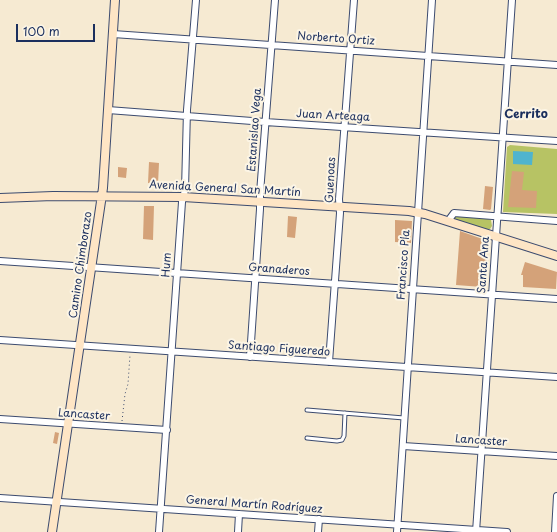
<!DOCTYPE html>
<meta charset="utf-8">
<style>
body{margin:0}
#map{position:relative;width:557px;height:532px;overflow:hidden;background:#f6ead2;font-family:"Playpen Sans",sans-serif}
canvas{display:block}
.scale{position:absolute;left:16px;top:24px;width:79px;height:18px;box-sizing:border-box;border:2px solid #1b2f5e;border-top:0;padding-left:5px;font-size:12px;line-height:14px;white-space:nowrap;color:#1b2f5e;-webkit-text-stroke:3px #fcf5e5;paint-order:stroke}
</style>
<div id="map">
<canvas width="557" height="532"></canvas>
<div class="scale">100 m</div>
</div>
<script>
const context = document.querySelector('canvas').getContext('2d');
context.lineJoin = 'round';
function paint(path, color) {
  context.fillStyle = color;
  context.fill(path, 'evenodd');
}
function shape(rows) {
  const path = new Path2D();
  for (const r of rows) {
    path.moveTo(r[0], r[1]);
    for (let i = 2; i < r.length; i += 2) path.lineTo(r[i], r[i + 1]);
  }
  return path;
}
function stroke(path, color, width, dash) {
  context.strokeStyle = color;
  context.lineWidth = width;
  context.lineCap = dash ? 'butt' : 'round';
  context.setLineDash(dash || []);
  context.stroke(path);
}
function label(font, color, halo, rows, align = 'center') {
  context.font = font + ' "Playpen Sans",sans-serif';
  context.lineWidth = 4;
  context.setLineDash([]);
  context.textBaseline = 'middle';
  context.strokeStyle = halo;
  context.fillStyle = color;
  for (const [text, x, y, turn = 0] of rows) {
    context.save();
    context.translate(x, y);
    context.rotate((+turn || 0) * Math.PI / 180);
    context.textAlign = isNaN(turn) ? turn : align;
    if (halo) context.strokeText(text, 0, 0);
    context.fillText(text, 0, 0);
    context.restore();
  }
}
const green = shape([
 [510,145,557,149,557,214,503,212,507,147],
 [455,216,488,219,491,220,492,226,490,229,486,229,456,220,454,218]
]);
const water = shape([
 [513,151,533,152,532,165,513,164]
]);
const building = shape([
 [149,162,159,163,158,184,148,183],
 [118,167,127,168,126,178,118,177],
 [512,171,524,172,522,190,537,191,536,208,508,207],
 [485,186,493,187,491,209,490,210,483,209],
 [144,206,154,206,153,240,143,239],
 [288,216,297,217,295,238,287,237],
 [395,220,412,221,411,243,395,242],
 [460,231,488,241,485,284,482,287,456,285],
 [525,262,557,272,556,289,523,287,523,275,521,275],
 [55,432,59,433,57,444,53,443]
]);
const path = shape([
 [122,421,125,394,128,384,130,355]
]);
const lane = shape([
 [307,410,404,418],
 [307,438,337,441,342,440,344,436,345,413]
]);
const street = shape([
 [113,34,557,65],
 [108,110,265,122,557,141],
 [448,221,454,213,557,221],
 [0,261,557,299],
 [0,340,557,377],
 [250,357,260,209,260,193,275,0],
 [329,362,340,213,339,199,354,0],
 [0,419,167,430],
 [403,446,557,456],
 [0,498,507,532],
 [159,532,182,202,185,190,187,110,196,0],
 [238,532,239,514],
 [318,532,319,519],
 [397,532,432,0],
 [476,532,512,0],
 [555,532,557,496]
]);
const secondary = shape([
 [0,198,53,196,183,197,409,211,425,214,557,256],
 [52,532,103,188,115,0]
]);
const streetNames = [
 ["Norberto Ortiz",336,39,4],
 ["Juan Arteaga",333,116,3],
 ["Estanislao Vega",255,130,-86],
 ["Guenoas",331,180,-87],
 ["Avenida General San Martín",225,189,3],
 ["Camino Chimborazo",81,265,-82],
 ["Hum",167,265,-86],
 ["Francisco Pla",404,265,-86],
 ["Santa Ana",484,265,-86],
 ["Granaderos",279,270,4],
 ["Santiago Figueredo",279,349,4],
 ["Lancaster",84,415,4],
 ["Lancaster",481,441,4],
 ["General Martín Rodríguez",254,505,4]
];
const neighbourhoodNames = [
 ["Cerrito",526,115]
];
paint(green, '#b7c364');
paint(water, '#4fb4ce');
paint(building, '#d4a279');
stroke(lane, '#3c4b6f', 5);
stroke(street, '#3c4b6f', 8);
stroke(secondary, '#3c4b6f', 10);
stroke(path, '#3c4b6f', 1, [1, 3]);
stroke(lane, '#fff', 3);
stroke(street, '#fff', 6);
stroke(secondary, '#fee5c5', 8);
label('11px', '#1b2f5e', '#fcf5e5', streetNames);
label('bold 12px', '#1b2f5e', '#fcf5e5', neighbourhoodNames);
</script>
